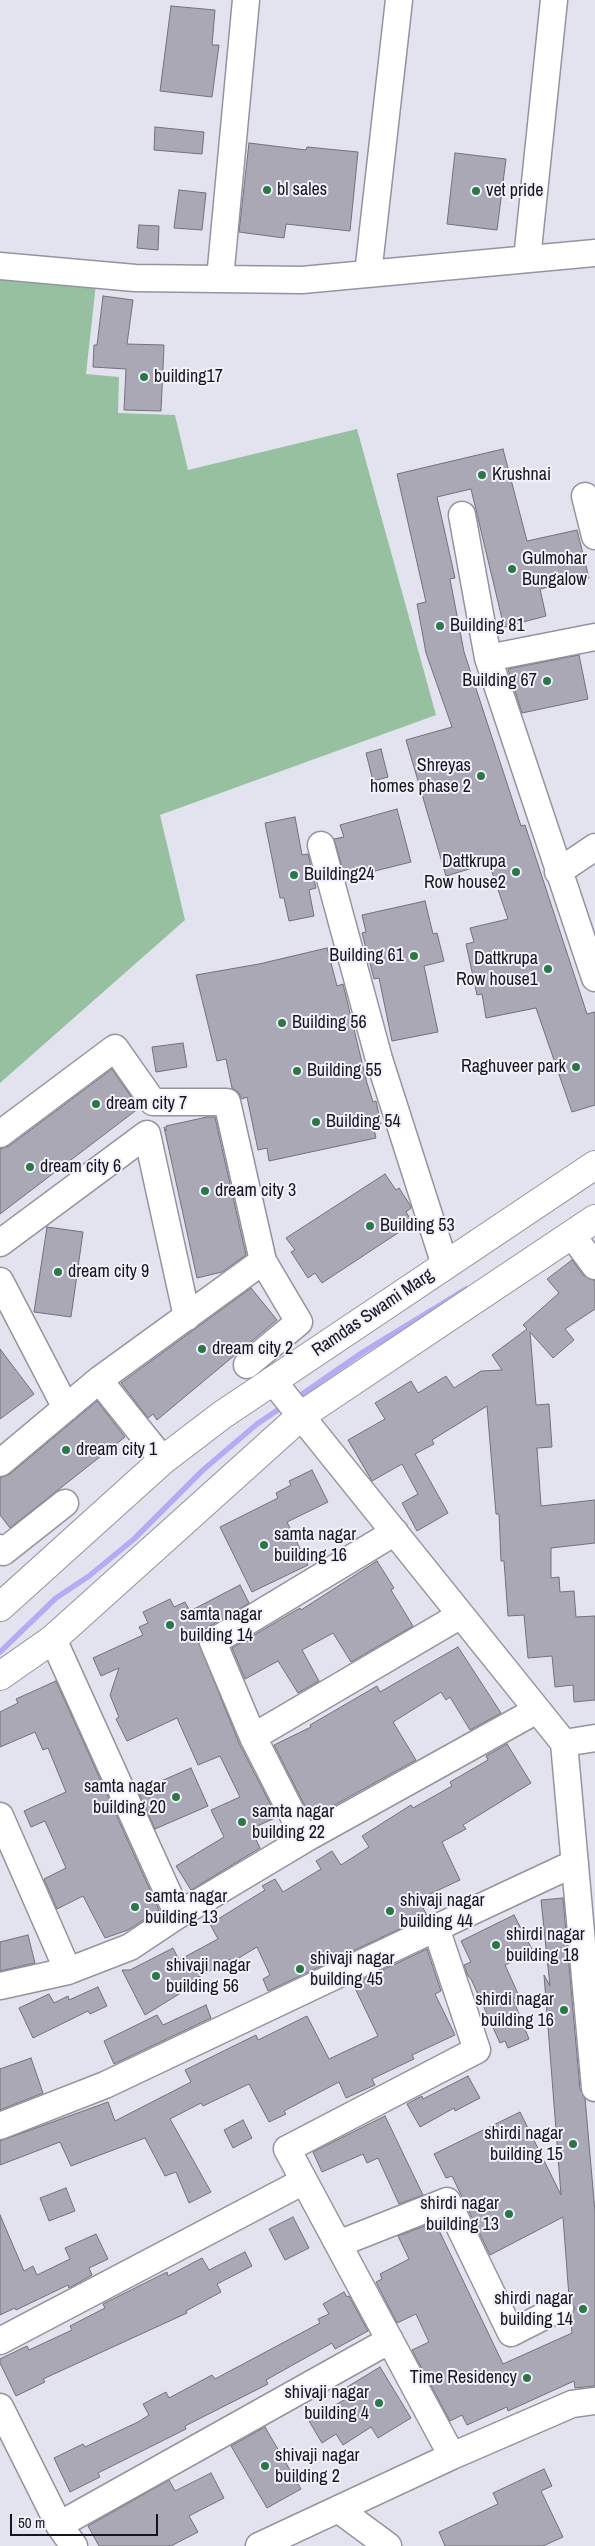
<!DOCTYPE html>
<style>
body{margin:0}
#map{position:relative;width:595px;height:2546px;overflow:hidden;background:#e3e3f0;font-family:"Archivo Narrow",sans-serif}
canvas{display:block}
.scale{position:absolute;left:10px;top:2514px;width:148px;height:22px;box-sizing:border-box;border:2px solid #16161a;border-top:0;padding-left:6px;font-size:15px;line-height:18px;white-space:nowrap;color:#16161a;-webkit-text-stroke:4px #f1f0fd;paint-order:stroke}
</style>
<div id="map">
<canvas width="595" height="2546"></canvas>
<div class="scale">50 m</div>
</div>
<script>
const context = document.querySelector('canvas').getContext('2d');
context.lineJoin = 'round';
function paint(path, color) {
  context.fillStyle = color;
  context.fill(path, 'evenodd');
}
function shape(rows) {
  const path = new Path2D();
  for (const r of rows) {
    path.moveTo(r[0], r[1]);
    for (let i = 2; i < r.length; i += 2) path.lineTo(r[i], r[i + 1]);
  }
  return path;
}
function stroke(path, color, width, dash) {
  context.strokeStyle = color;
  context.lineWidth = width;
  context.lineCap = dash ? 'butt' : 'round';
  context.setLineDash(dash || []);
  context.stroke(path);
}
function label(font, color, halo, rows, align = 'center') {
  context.font = font + ' "Archivo Narrow",sans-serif';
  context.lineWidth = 4;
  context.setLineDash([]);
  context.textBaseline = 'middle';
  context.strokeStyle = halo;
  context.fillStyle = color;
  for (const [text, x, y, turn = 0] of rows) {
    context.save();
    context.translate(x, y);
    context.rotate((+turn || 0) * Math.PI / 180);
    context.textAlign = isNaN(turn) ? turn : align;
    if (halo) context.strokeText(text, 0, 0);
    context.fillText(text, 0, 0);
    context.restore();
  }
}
const green = shape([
 [0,266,97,275,86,374,119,377,118,413,175,415,188,470,357,429,436,715,160,815,185,920,0,1083]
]);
const stream = shape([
 [295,1399,363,1352,466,1289],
 [0,1652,56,1598,89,1576,134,1539,203,1470,257,1424,285,1405]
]);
const building = shape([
 [171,6,215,10,212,45,219,45,212,97,160,91,171,6],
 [155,127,204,132,202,154,154,150,155,127],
 [249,143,306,150,307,147,358,152,350,231,286,224,284,238,239,232,249,143],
 [455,153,506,159,497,230,447,224,455,153],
 [179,190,206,193,202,230,174,228,179,190],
 [139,225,159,226,158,250,137,248,139,225],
 [103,296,133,300,127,344,164,345,161,411,124,410,126,369,93,367,94,345,97,345,103,296],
 [503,449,527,541,577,530,589,578,540,589,546,616,504,627,471,489,437,497,455,578,450,579,464,652,521,826,525,825,587,1014,595,1012,595,1105,572,1112,536,1008,486,1018,482,994,477,995,466,944,474,942,470,928,508,919,489,863,446,876,406,740,452,727,426,653,417,604,426,602,397,474,503,449],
 [579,655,588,699,522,713,508,669,579,655],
 [381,749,388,777,373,781,366,753,381,749],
 [397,809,411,862,371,872,371,874,346,881,334,839,344,837,340,825,397,809],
 [295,817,302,855,308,854,316,888,309,890,314,916,289,921,284,898,280,898,265,823,295,817],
 [425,901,433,934,437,933,444,961,424,966,438,1032,392,1041,379,978,374,979,362,933,366,932,362,915,425,901],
 [327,948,337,986,343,984,367,1083,373,1102,376,1101,381,1124,373,1125,376,1138,269,1161,267,1148,258,1150,247,1097,242,1099,238,1092,232,1088,226,1059,217,1061,196,975,259,964,327,948],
 [183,1043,187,1067,156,1072,152,1047,183,1043],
 [112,1069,139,1108,0,1214,0,1149,9,1146,112,1069],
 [207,1117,215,1117,246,1255,222,1272,197,1278,164,1127,166,1131,166,1126,207,1117],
 [385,1174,396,1190,399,1188,410,1205,411,1208,406,1212,413,1223,322,1283,315,1273,308,1278,291,1252,295,1250,286,1238,385,1174],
 [47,1227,83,1232,71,1317,34,1312,47,1227],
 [572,1260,583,1275,595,1281,595,1309,565,1329,574,1340,553,1358,530,1332,536,1405,549,1404,552,1447,537,1448,541,1506,595,1500,595,1543,551,1548,551,1578,559,1577,560,1592,574,1591,576,1617,595,1616,595,1700,574,1702,573,1685,555,1687,552,1656,528,1658,524,1615,508,1616,504,1561,501,1561,499,1514,496,1514,487,1406,432,1440,434,1444,415,1454,448,1513,417,1531,402,1503,418,1494,402,1464,372,1481,348,1440,385,1419,375,1403,411,1381,418,1393,446,1376,454,1388,481,1371,502,1370,492,1355,527,1329,523,1325,559,1293,547,1279,572,1260],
 [251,1288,277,1320,157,1420,153,1414,148,1418,121,1383,251,1288],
 [0,1349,34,1394,0,1419,0,1349],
 [97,1401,125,1437,10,1528,0,1515,0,1478,10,1474,97,1401],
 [312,1470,328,1502,287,1522,308,1565,252,1592,220,1527,278,1498,276,1493,291,1485,289,1481,312,1470],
 [377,1561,394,1588,391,1590,413,1626,351,1662,333,1633,302,1650,319,1681,298,1693,278,1661,245,1679,232,1648,300,1608,301,1610,377,1561],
 [240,1585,249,1603,205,1629,198,1641,239,1743,277,1817,251,1829,260,1848,191,1890,176,1866,224,1837,211,1810,240,1797,220,1756,198,1765,177,1718,127,1741,116,1719,119,1717,110,1695,119,1668,101,1676,93,1658,143,1635,139,1627,148,1623,143,1612,170,1599,174,1607,185,1602,190,1611,240,1585],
 [458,1647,501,1713,470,1730,450,1697,446,1700,441,1692,393,1722,416,1760,311,1818,274,1745,311,1727,310,1725,377,1686,380,1692,458,1647],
 [56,1681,159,1910,128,1930,105,1938,83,1896,57,1909,44,1879,66,1868,45,1821,31,1827,24,1811,66,1792,48,1748,43,1750,35,1732,0,1747,0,1712,18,1703,16,1699,56,1681],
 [507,1744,531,1783,463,1825,466,1829,442,1842,460,1880,419,1899,427,1916,268,1991,263,1979,270,1975,257,1947,232,1962,231,1959,195,1979,197,1983,145,2015,122,1970,130,1970,173,1948,179,1960,218,1939,210,1924,265,1890,262,1886,275,1879,283,1892,321,1869,316,1861,332,1851,341,1865,369,1847,362,1836,411,1805,413,1808,452,1786,450,1782,488,1760,486,1756,507,1744],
 [191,1768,208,1806,155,1829,138,1791,191,1768],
 [563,1898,580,2089,585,2098,595,2212,595,2386,575,2388,574,2381,508,2411,507,2407,467,2425,462,2415,450,2421,412,2350,429,2342,416,2314,397,2323,376,2282,382,2279,380,2274,409,2259,398,2236,435,2222,503,2364,572,2333,571,2318,575,2308,569,2297,563,2217,490,2255,452,2176,446,2178,434,2154,520,2112,561,2195,544,1975,550,1986,541,1900,563,1898],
 [514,1915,533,1951,505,1965,519,1996,513,1999,529,2039,508,2048,505,2041,500,2043,471,1979,468,1976,464,1965,471,1962,461,1941,514,1915],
 [28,1935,35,1963,0,1971,0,1942,28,1935],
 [427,1949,441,1991,435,1994,455,2035,412,2055,414,2059,372,2079,375,2085,346,2098,339,2082,284,2111,286,2114,269,2122,249,2084,203,2106,201,2103,170,2119,211,2192,189,2203,176,2172,165,2176,145,2138,71,2166,60,2142,0,2165,0,2141,108,2102,115,2121,191,2082,185,2070,256,2035,258,2040,307,2016,329,2059,378,2036,353,1984,427,1949],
 [98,1987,107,2006,90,2014,88,2011,33,2038,19,2008,49,1994,54,2003,68,1996,69,2000,98,1987],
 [206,2005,211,2018,114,2064,104,2041,157,2015,163,2025,206,2005],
 [31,2058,43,2093,0,2110,0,2069,31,2058],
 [468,2076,480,2098,455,2111,454,2108,420,2127,407,2104,422,2096,423,2099,468,2076],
 [385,2116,423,2195,399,2204,378,2158,367,2163,363,2154,322,2172,313,2152,385,2116],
 [243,2120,252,2138,233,2148,224,2130,243,2120],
 [66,2188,75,2211,49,2221,40,2198,66,2188],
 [0,2215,24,2271,33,2266,37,2275,70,2259,65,2248,96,2234,108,2259,89,2268,92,2275,69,2288,68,2285,16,2310,15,2308,0,2315,0,2215],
 [293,2217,309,2248,285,2260,269,2229,293,2217],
 [245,2252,252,2266,217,2284,221,2292,186,2311,187,2313,43,2379,45,2382,16,2396,0,2363,0,2359,27,2346,29,2350,72,2330,70,2326,105,2308,103,2304,167,2272,168,2276,202,2258,209,2270,245,2252],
 [344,2292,347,2297,349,2296,368,2331,335,2349,332,2343,266,2380,268,2384,185,2426,186,2429,98,2473,100,2477,70,2492,54,2458,83,2444,85,2447,138,2422,149,2415,143,2404,166,2392,169,2398,212,2375,215,2379,320,2323,318,2319,329,2314,323,2304,344,2292],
 [380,2367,411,2418,378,2438,371,2427,343,2445,336,2434,322,2443,309,2421,352,2395,347,2387,380,2367],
 [265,2427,301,2489,267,2508,231,2446,265,2427],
 [544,2469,552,2486,541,2491,563,2537,543,2546,445,2546,439,2532,498,2504,493,2493,544,2469],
 [211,2473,224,2498,189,2516,198,2532,171,2546,99,2546,88,2526,169,2480,175,2491,211,2473]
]);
const minor = shape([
 [527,259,554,0],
 [0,266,135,278,302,280,595,253],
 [368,274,399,0],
 [220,279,246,0],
 [585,496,595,536],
 [462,515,488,658],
 [595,637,488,658,595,978],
 [321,845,379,1059,445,1265],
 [558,872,595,847],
 [0,1134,115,1048,153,1102,227,1102,263,1261,99,1380,0,1463],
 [572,1235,595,1266],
 [0,1243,147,1134,187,1317],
 [0,1281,66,1408],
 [247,1365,299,1322,263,1261],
 [99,1380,163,1460],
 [272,1380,564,1743,595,2088],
 [0,1548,3,1552,65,1503],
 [53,1639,178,1915,305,1839,537,1710],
 [253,1737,213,1642,395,1532],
 [564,1743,595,1738],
 [0,1816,68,1971],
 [305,1839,253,1737,461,1615],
 [0,1986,68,1971,130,1947,178,1915],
 [0,2126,105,2085,436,1928],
 [338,2244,447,2201,511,2333,560,2308],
 [0,2341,304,2181],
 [0,2407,59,2525,74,2546],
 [452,2456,287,2149,477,2050,436,1928,575,1863],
 [338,2509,388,2546],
 [59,2525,390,2340],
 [259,2546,452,2456,572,2404,595,2401]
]);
const major = shape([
 [0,1607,163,1460,222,1415,595,1165],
 [0,1676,53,1639,302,1415,595,1219]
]);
const markers = [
 [267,190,5,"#2c7745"],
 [476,191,5,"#2c7745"],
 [144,377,5,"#2c7745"],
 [482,475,5,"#2c7745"],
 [512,569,5,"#2c7745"],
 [440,626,5,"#2c7745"],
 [547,681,5,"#2c7745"],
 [481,776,5,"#2c7745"],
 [516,872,5,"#2c7745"],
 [294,875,5,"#2c7745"],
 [414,956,5,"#2c7745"],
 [548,969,5,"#2c7745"],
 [282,1023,5,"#2c7745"],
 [576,1067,5,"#2c7745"],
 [297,1071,5,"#2c7745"],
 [96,1104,5,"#2c7745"],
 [316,1122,5,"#2c7745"],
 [30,1167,5,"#2c7745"],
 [205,1191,5,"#2c7745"],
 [370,1226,5,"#2c7745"],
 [58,1272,5,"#2c7745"],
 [202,1349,5,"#2c7745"],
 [66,1450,5,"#2c7745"],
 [264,1545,5,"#2c7745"],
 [170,1625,5,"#2c7745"],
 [176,1797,5,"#2c7745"],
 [242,1822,5,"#2c7745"],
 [135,1907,5,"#2c7745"],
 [390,1911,5,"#2c7745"],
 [496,1945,5,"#2c7745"],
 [300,1969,5,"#2c7745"],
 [156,1976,5,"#2c7745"],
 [564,2010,5,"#2c7745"],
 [573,2144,5,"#2c7745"],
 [509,2214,5,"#2c7745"],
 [583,2309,5,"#2c7745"],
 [527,2378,5,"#2c7745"],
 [379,2403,5,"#2c7745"],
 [265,2466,5,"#2c7745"]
];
const poiNames = [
 ["bl sales",277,190],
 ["vet pride",486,191],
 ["building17",154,377],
 ["Krushnai",492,475],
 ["Gulmohar",522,559],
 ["Bungalow",522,580],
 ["Building 81",450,626],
 ["Building 67",537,681,"right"],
 ["Shreyas",471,766,"right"],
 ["homes phase 2",471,787,"right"],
 ["Dattkrupa",506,862,"right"],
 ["Row house2",506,883,"right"],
 ["Building24",304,875],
 ["Building 61",404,956,"right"],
 ["Dattkrupa",538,959,"right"],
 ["Row house1",538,980,"right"],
 ["Building 56",292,1023],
 ["Raghuveer park",566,1067,"right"],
 ["Building 55",307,1071],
 ["dream city 7",106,1104],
 ["Building 54",326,1122],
 ["dream city 6",40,1167],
 ["dream city 3",215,1191],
 ["Building 53",380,1226],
 ["dream city 9",68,1272],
 ["dream city 2",212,1349],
 ["dream city 1",76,1450],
 ["samta nagar",274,1535],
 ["building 16",274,1556],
 ["samta nagar",180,1615],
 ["building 14",180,1636],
 ["samta nagar",166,1787,"right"],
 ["building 20",166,1808,"right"],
 ["samta nagar",252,1812],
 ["building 22",252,1833],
 ["samta nagar",145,1897],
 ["building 13",145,1918],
 ["shivaji nagar",400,1901],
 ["building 44",400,1922],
 ["shirdi nagar",506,1935],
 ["building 18",506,1956],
 ["shivaji nagar",310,1959],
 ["building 45",310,1980],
 ["shivaji nagar",166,1966],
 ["building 56",166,1987],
 ["shirdi nagar",554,2000,"right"],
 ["building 16",554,2021,"right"],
 ["shirdi nagar",563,2134,"right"],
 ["building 15",563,2155,"right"],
 ["shirdi nagar",499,2204,"right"],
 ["building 13",499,2225,"right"],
 ["shirdi nagar",573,2299,"right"],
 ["building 14",573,2320,"right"],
 ["Time Residency",517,2378,"right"],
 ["shivaji nagar",369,2393,"right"],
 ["building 4",369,2414,"right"],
 ["shivaji nagar",275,2456],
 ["building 2",275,2477]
];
const streetNames = [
 ["Ramdas Swami Marg",373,1313,-34]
];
paint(green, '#96c09f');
stroke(stream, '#b3acf5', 5.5);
paint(building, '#a9a8b4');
stroke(building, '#71707b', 1);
stroke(minor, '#9494a0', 29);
stroke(major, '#9494a0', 30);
stroke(minor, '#fff', 26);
stroke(major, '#fff', 28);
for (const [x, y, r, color] of markers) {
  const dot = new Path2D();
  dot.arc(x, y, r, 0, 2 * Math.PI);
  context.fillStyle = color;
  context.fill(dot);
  stroke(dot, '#f1f0fd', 2);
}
label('18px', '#16161a', '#f1f0fd', poiNames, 'left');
label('18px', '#16161a', '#f1f0fd', streetNames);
</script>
